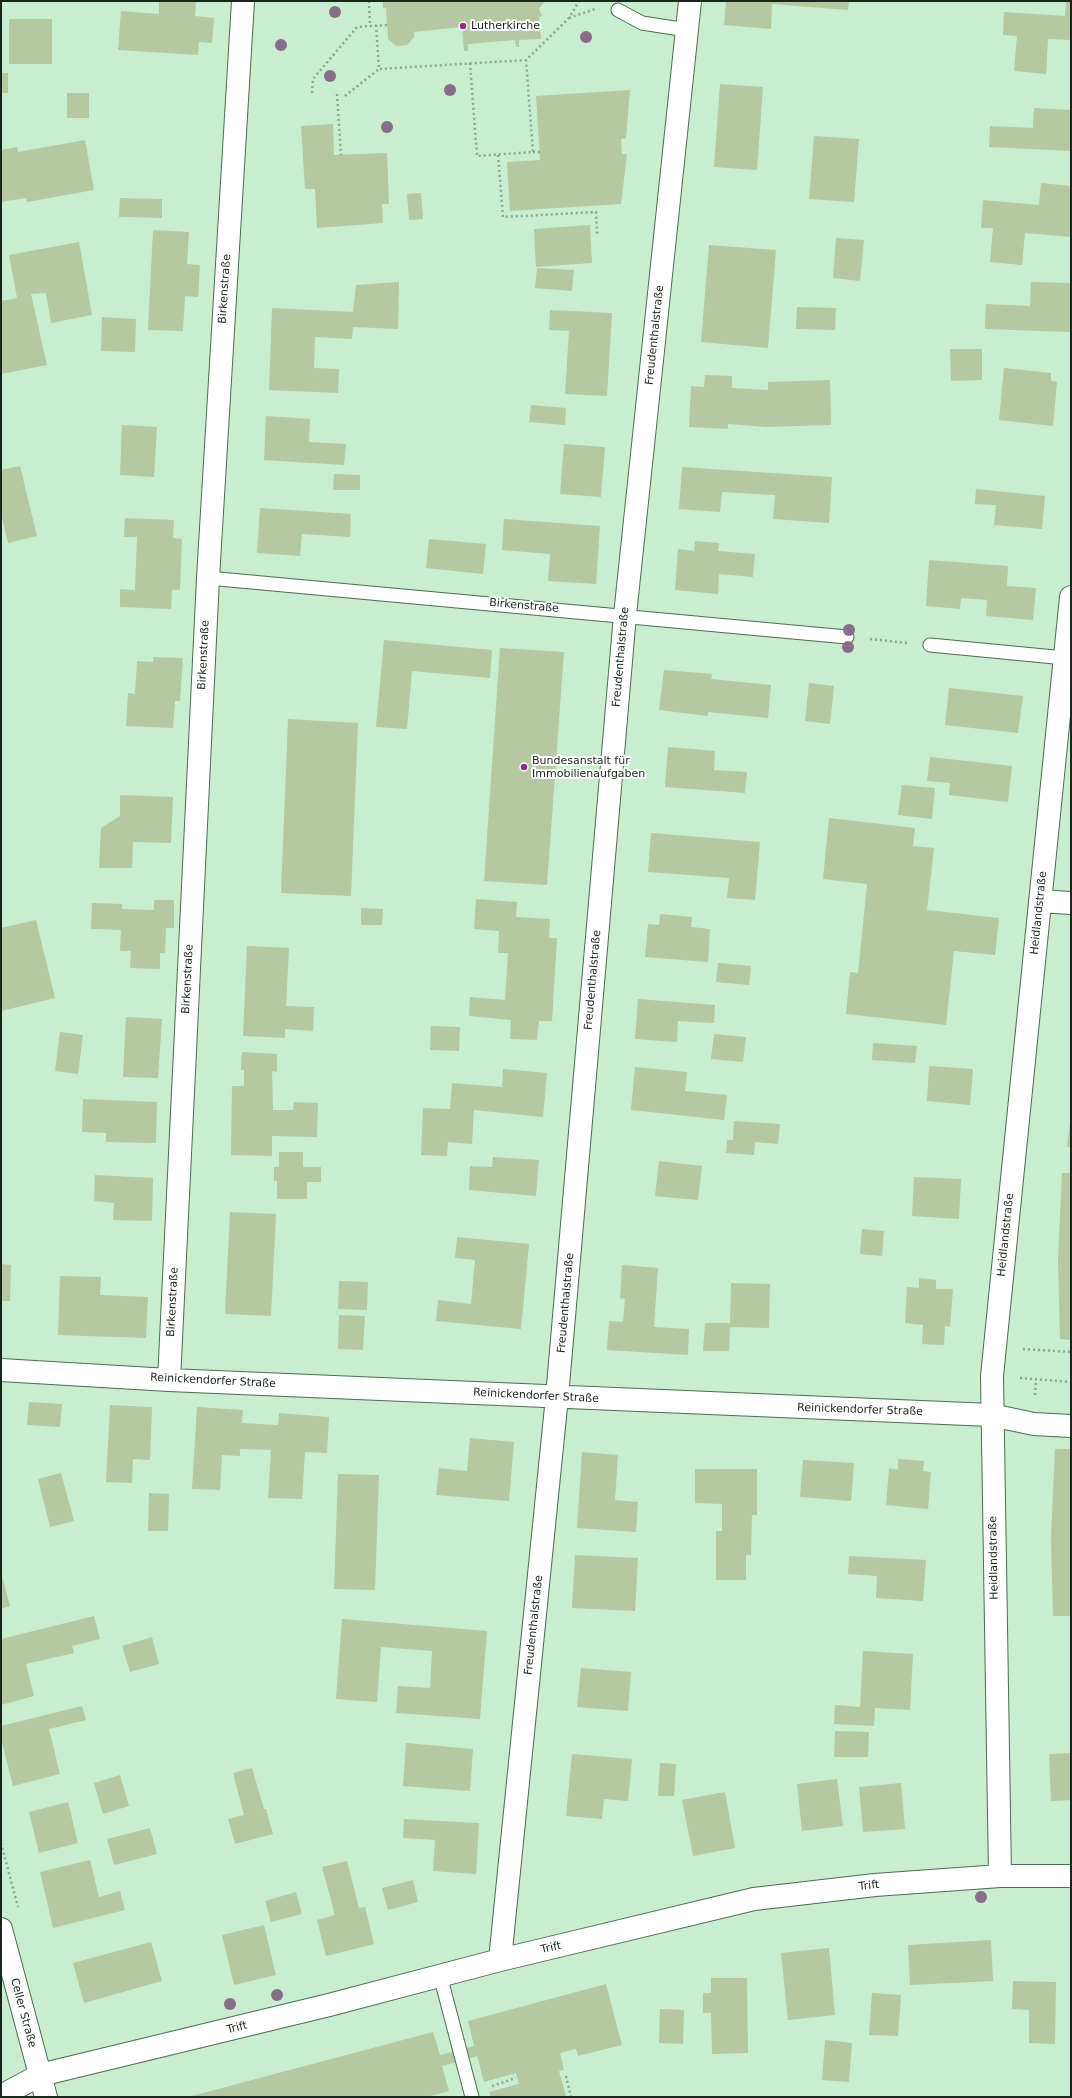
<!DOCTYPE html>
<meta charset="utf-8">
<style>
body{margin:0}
#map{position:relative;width:1072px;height:2098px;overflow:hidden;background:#c9edcf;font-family:"DejaVu Sans",sans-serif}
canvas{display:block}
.frame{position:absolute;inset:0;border:2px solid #18261b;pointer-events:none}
</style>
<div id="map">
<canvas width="1072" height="2098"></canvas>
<div class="frame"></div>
</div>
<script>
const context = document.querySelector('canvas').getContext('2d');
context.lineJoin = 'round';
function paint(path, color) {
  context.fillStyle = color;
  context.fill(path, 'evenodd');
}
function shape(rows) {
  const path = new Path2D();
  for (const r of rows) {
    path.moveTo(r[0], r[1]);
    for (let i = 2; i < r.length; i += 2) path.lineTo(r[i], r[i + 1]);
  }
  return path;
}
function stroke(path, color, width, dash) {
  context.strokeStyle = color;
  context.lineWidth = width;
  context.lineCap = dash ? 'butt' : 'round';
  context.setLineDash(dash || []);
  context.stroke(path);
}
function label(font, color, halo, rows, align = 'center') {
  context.font = font + ' "DejaVu Sans",sans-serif';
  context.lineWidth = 4;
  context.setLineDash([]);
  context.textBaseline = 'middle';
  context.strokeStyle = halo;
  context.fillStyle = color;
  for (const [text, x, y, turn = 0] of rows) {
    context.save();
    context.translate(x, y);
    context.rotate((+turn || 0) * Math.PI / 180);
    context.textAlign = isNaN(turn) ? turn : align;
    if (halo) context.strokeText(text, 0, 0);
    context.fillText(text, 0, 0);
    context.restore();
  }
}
const building = shape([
 [159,1,196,1,195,16,214,18,212,43,199,42,198,55,118,50,121,11,159,14],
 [383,1,545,1,539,9,542,16,539,17,541,39,519,40,519,47,516,47,515,40,468,44,468,51,464,51,462,27,414,32,414,37,407,45,396,46,388,39,386,8,383,8],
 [726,1,849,1,848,10,772,4,771,29,724,25],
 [1066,1,1071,1,1071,40,1048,39,1046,74,1014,71,1017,36,1003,35,1004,12,1065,16],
 [9,19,52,19,52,64,9,64],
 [1,73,8,73,8,93,1,93],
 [720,84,763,87,757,170,714,167],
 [630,90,626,138,621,139,622,154,627,154,621,204,510,211,507,162,540,160,536,96],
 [67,93,89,93,89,118,67,118],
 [1034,108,1071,110,1071,151,989,147,990,126,1033,128],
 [333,124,334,155,387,153,389,204,382,204,383,223,317,228,315,189,305,189,301,126],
 [814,136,859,139,854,202,809,199],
 [85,140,94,190,27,202,26,198,1,202,1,150,17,147,18,152],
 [1041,183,1071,186,1071,237,1025,233,1022,265,990,262,993,228,981,228,983,200,1039,205],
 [421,193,423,219,409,220,407,194],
 [120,198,162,199,162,218,119,217],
 [590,225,592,263,536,267,534,229],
 [153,230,189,232,187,264,200,265,198,297,185,296,183,331,148,330],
 [836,238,864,240,860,281,833,278],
 [79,242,92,315,51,323,46,293,31,294,47,365,1,374,1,301,17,298,9,255],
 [709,245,776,250,768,348,701,342],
 [537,268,574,270,572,291,535,288],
 [399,282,398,329,353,327,352,339,315,337,314,368,339,369,338,393,269,390,272,308,353,312,356,285],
 [1031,282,1071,283,1070,332,985,329,986,304,1030,306],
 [797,307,836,308,835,330,796,329],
 [550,310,612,313,607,396,565,394,569,331,549,330],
 [102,317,136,319,135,352,101,351],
 [950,349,982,349,982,380,951,381],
 [1004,368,1051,373,1051,381,1057,382,1053,426,999,420],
 [705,375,732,376,732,388,768,390,768,382,830,380,831,425,766,427,728,424,728,429,689,427,691,386,704,387],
 [531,405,566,408,565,425,529,422],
 [266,416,310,419,309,442,346,444,344,465,264,460],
 [122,425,157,427,154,477,120,475],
 [564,444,605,447,601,497,560,494],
 [20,466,37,536,8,543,1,513,1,470],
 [682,467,832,477,829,523,773,519,775,495,722,492,720,512,679,509],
 [334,474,360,475,360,490,333,490],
 [976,489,1045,496,1042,529,994,525,996,505,975,504],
 [260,508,351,514,350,537,302,534,300,556,257,553],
 [125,518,174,520,173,538,182,539,180,590,172,590,171,609,120,607,120,589,135,590,137,537,124,537],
 [504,519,600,526,596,584,548,581,550,554,502,550],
 [429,539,486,544,483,574,426,568],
 [695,541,719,543,718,551,755,554,753,577,719,574,718,594,675,590,678,549,694,551],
 [929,560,1008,566,1007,586,1036,588,1033,620,986,616,987,600,961,598,960,609,926,606],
 [384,640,492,650,490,678,412,671,407,729,376,727],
 [500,648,564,652,547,885,484,881],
 [153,657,183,658,180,701,175,701,173,728,126,726,128,693,135,694,137,661,153,662],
 [664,670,712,674,711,679,771,685,768,718,708,712,708,716,659,710],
 [809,683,834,686,830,724,805,721],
 [949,688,1023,696,1018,733,945,725],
 [288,719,358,723,351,896,281,893],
 [668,747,715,751,714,770,747,772,745,793,665,787],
 [930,757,1012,766,1008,802,949,795,950,783,927,781],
 [902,785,935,788,932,819,898,815],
 [120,795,173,797,171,843,133,842,132,868,99,868,101,828,120,816],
 [829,818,915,828,913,846,934,848,927,910,999,918,995,955,954,951,946,1025,846,1014,850,972,858,973,867,884,823,879],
 [651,833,760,842,755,900,727,898,729,878,648,872],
 [476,899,517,902,516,917,550,919,549,938,557,938,552,1021,539,1021,537,1040,510,1039,511,1020,469,1016,470,997,505,1000,508,953,498,953,499,931,474,929],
 [154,900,174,900,174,928,166,928,165,953,160,953,160,969,130,968,131,951,120,951,121,930,91,929,92,903,122,904,122,909,154,910],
 [361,908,383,909,382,925,361,925],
 [660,914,692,917,691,927,710,929,708,962,645,957,648,924,659,925],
 [36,920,55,998,1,1011,1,928],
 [247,946,289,948,286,1006,314,1007,313,1031,285,1029,285,1038,243,1036],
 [718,963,751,966,749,985,716,982],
 [638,999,715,1005,714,1023,678,1021,677,1042,635,1039],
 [126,1017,162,1019,158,1078,123,1077],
 [431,1026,460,1027,459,1051,430,1050],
 [60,1032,83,1035,78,1074,55,1071],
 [714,1034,746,1037,743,1062,711,1059],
 [873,1043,917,1046,915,1063,872,1060],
 [242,1052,277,1054,277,1072,272,1071,273,1110,293,1110,294,1102,318,1103,317,1137,272,1136,272,1156,231,1155,232,1086,244,1086,244,1070,241,1070],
 [929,1066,973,1069,970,1105,927,1101],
 [635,1067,687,1072,685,1091,727,1095,724,1120,631,1110],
 [503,1069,547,1073,543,1117,474,1110,472,1144,448,1142,447,1156,421,1155,423,1108,450,1109,452,1083,502,1087],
 [83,1099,157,1102,156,1143,106,1142,106,1133,82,1132],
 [734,1121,780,1124,778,1144,755,1142,754,1155,726,1153,727,1140,733,1140],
 [1070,1122,1071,1122,1071,1147,1067,1147],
 [279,1152,303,1152,303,1167,321,1167,321,1182,307,1182,307,1199,277,1199,277,1181,274,1181,274,1167,279,1167],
 [493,1157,539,1160,536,1196,469,1190,470,1166,492,1167],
 [659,1161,702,1166,698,1200,655,1196],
 [1062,1173,1071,1173,1071,1340,1060,1339,1058,1260],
 [95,1175,153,1178,152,1221,113,1220,114,1203,94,1201],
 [914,1177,961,1179,959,1219,912,1216],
 [230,1212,276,1214,271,1316,225,1314],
 [862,1229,884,1231,882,1256,860,1254],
 [457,1237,529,1244,521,1329,436,1321,438,1300,471,1304,475,1260,455,1258],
 [1,1264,11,1265,10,1301,1,1301],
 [622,1265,658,1268,654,1327,689,1329,688,1355,607,1350,609,1321,623,1322,625,1299,620,1298],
 [60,1276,101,1277,100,1295,148,1297,146,1338,58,1335],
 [919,1278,936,1280,936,1289,953,1289,950,1327,945,1326,944,1345,922,1344,923,1325,905,1323,907,1287,919,1288],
 [339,1281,368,1282,367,1310,338,1309],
 [731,1283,770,1284,769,1328,730,1327,729,1351,703,1351,705,1323,730,1323],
 [339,1315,365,1316,363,1350,338,1349],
 [29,1402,62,1404,60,1427,27,1425],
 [110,1405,152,1407,150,1460,133,1459,132,1483,106,1482],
 [197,1407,243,1410,242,1423,278,1425,279,1413,329,1417,327,1453,305,1452,302,1499,268,1498,271,1450,240,1449,240,1456,222,1455,220,1490,192,1489],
 [470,1438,514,1442,509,1501,436,1495,439,1468,467,1471],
 [1055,1449,1071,1449,1071,1616,1053,1616,1051,1537],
 [582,1452,618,1455,615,1500,638,1502,636,1532,577,1528],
 [898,1459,924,1461,923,1471,931,1472,928,1509,886,1505,889,1468,898,1470],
 [803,1460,854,1463,851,1501,800,1497],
 [695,1469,757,1469,757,1515,752,1515,751,1555,746,1555,746,1580,716,1580,716,1531,722,1531,722,1504,695,1503],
 [61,1473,74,1521,50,1527,38,1479],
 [338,1474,379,1475,375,1590,334,1589],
 [149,1493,169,1494,168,1531,148,1531],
 [575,1555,638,1558,635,1611,572,1608],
 [849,1556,926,1560,923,1601,876,1598,877,1576,848,1574],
 [1,1572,10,1606,1,1609],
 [94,1616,100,1639,72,1646,74,1653,26,1664,34,1696,1,1705,1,1639],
 [342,1619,487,1631,480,1719,396,1713,398,1686,430,1688,432,1651,381,1647,377,1702,336,1699],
 [152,1637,159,1664,130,1672,122,1646],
 [863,1651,913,1654,910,1710,875,1708,874,1726,834,1724,835,1705,860,1707],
 [581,1668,631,1672,628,1711,577,1707],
 [82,1706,86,1720,49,1729,60,1774,13,1786,1,1738,1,1726],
 [835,1731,869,1732,868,1757,834,1757],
 [406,1743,473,1749,470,1791,403,1786],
 [1071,1753,1071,1800,1051,1801,1049,1754],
 [572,1754,632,1759,628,1801,604,1799,602,1819,566,1816],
 [660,1763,676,1764,674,1796,658,1796],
 [252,1768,264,1809,266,1809,273,1834,235,1844,228,1819,244,1815,233,1773],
 [120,1775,129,1806,103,1814,94,1783],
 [837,1779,843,1826,802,1831,797,1784],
 [901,1783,905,1829,863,1832,859,1787],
 [725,1792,735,1848,693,1856,682,1800],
 [68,1802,78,1843,39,1853,29,1812],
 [404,1819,479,1823,476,1874,433,1871,435,1840,403,1838],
 [150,1828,157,1854,114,1865,107,1839],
 [90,1860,99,1897,120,1891,125,1910,53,1928,40,1872],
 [347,1861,359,1908,365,1907,374,1944,326,1956,317,1920,335,1915,322,1867],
 [413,1880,418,1902,388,1910,382,1888],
 [296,1892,302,1914,271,1922,265,1901],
 [264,1925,276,1975,234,1985,222,1935],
 [991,1940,993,1981,910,1985,908,1945],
 [151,1942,162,1981,84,2003,73,1963],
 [829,1948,835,2015,788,2020,781,1953],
 [711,1978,747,1978,748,2053,712,2054,711,2013,703,2013,703,1993,711,1993],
 [1013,1981,1056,1982,1055,2044,1029,2043,1029,2010,1012,2009],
 [606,1984,622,2045,578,2056,576,2049,560,2053,564,2070,559,2071,566,2097,491,2097,489,2092,519,2084,516,2073,484,2082,477,2056,442,2066,449,2091,427,2097,188,2097,433,2032,440,2055,474,2046,468,2021],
 [872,1993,901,1995,898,2036,869,2035],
 [660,2009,684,2010,683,2044,659,2043],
 [825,2040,852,2043,849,2082,822,2080]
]);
const path = shape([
 [369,1,370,26],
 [569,18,595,9],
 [376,25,379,69,526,60,569,18,579,1],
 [470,63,477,156,533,152,526,60],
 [312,93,313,79,357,27,387,25],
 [337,94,341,155],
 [345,96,379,69],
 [533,152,540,152],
 [498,155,503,217,596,212,597,234],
 [870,639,907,643],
 [1023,1349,1071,1352],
 [1020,1378,1071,1382],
 [1035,1395,1036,1380],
 [1,1843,18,1907],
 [566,2076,571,2097],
 [492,2086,516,2078]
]);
const lane = shape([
 [618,10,642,23,687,30],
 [208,578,847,637],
 [930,645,1065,658],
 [440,1975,472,2097]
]);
const street = shape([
 [1040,901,1071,903],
 [1,1370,169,1380,991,1415,1034,1424,1071,1426],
 [169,1380,208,578,243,1],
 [1000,1876,992,1376,1071,597],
 [500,1960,557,1397,625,615,690,1],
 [1,2096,40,2075,329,2005,500,1960,754,1899,875,1885,1000,1876,1071,1876]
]);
const secondary = shape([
 [1,1929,46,2097]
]);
const trees = [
 [335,12],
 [586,37],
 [281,45],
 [330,76],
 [450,90],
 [387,127],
 [849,630],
 [848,647],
 [981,1897],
 [277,1995],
 [230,2004]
];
const markers = [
 [463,26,4,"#942a8d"],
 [524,767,4,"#942a8d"]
];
const poiNames = [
 ["Lutherkirche",471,26],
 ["Bundesanstalt für",532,761],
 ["Immobilienaufgaben",532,774]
];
const streetNames = [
 ["Birkenstraße",225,289,-86],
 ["Freudenthalstraße",655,335,-84],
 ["Birkenstraße",524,606,5],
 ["Birkenstraße",204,655,-87],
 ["Freudenthalstraße",621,657,-85],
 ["Heidlandstraße",1039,913,-84],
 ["Birkenstraße",188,979,-87],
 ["Freudenthalstraße",593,980,-85],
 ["Heidlandstraße",1006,1235,-84],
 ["Birkenstraße",173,1302,-87],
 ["Freudenthalstraße",566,1303,-85],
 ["Reinickendorfer Straße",213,1381,3],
 ["Reinickendorfer Straße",536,1396,3],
 ["Reinickendorfer Straße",860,1410,2],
 ["Heidlandstraße",994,1558,-91],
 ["Freudenthalstraße",534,1625,-84],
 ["Trift",869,1886,-6],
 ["Trift",551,1948,-13],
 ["Celler Straße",23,2013,75],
 ["Trift",237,2028,-14]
];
paint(building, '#b4c8a2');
stroke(lane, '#4c6d53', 15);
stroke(street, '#4c6d53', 24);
stroke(secondary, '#4c6d53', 24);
stroke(path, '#89a68e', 2.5, [2, 3]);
stroke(lane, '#fff', 13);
stroke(street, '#fff', 22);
stroke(secondary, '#fff', 22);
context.fillStyle = '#896b8a';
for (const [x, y] of trees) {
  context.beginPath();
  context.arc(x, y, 6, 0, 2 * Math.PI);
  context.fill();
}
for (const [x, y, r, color] of markers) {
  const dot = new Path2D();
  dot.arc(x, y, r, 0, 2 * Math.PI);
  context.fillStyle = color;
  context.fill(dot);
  stroke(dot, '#fff', 1.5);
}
label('11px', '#18261b', '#fff', poiNames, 'left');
label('11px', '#18261b', '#fff', streetNames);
</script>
